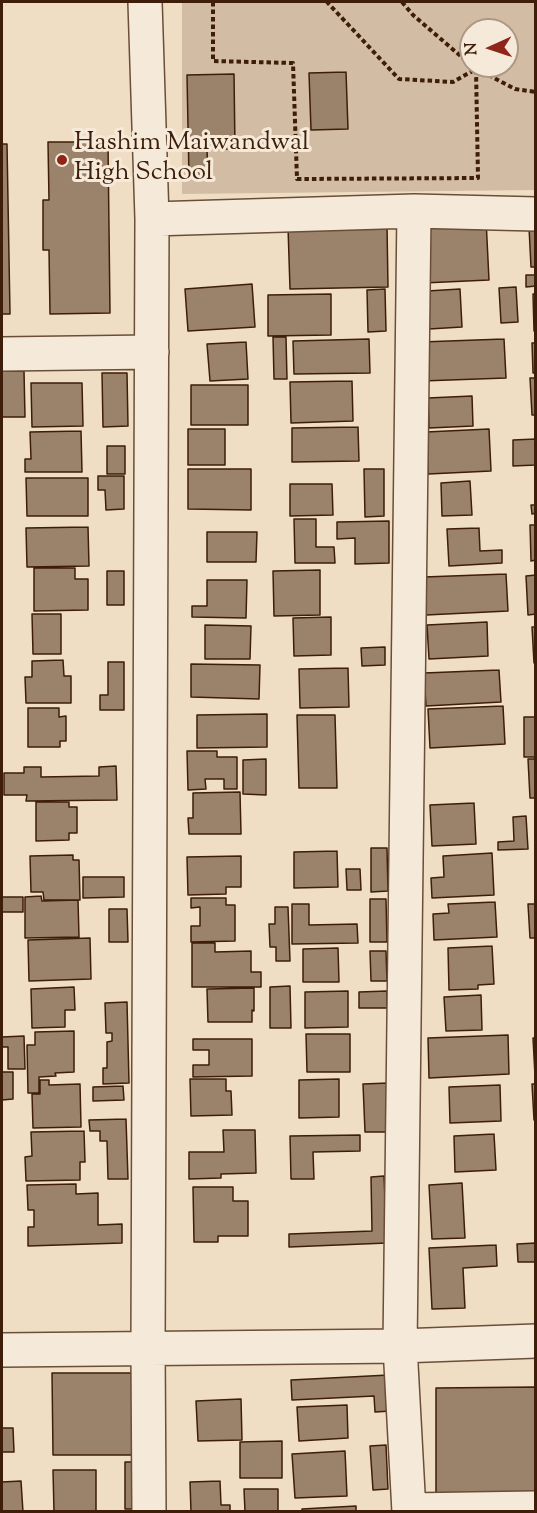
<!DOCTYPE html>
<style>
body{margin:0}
#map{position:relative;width:537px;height:1513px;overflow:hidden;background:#f0dec4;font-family:"Sorts Mill Goudy",serif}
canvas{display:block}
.frame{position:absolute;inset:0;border:3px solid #3e1e08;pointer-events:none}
.north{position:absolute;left:459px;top:18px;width:60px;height:60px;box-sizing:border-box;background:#f5ead9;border:2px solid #ac9885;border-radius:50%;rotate:267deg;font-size:16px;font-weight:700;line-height:24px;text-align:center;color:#3e1e08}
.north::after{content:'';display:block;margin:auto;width:21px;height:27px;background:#8f2418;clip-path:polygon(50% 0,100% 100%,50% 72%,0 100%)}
</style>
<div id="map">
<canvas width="537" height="1513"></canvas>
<div class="frame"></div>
<div class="north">N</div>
</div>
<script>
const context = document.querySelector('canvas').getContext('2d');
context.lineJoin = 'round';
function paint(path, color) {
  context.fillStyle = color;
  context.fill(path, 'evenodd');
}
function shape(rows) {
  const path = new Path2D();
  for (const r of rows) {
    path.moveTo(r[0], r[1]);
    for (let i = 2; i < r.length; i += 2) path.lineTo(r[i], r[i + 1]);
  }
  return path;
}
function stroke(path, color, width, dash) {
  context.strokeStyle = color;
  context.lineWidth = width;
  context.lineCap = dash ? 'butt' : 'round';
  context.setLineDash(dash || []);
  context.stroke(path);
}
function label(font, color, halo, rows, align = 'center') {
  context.font = font + ' "Sorts Mill Goudy",serif';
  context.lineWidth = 6;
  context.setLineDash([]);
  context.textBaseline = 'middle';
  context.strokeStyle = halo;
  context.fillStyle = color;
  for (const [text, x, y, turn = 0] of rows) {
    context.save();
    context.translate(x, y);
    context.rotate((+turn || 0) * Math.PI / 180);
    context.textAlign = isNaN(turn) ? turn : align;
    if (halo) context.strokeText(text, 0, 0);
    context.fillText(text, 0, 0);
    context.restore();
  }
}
const green = shape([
 [182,2,535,2,535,190,182,194],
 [471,30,507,30,507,66,471,66]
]);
const building = shape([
 [346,72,348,129,311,130,309,73,346,72],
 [234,74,235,149,207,149,208,178,189,178,187,75,234,74],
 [48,142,108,142,110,313,50,314,49,250,43,250,43,200,49,200,48,142],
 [2,144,7,144,10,314,2,314,2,144],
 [486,219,489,280,423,283,421,222,486,219],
 [387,225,388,287,290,289,288,227,387,225],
 [529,227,536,227,536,267,531,267,529,227],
 [526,275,536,275,536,286,526,287,526,275],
 [252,284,255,327,188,331,185,289,252,284],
 [516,287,518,322,501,323,499,288,516,287],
 [385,289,386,331,368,332,367,290,385,289],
 [460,289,462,327,429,329,427,291,460,289],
 [331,294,331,335,268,336,268,295,331,294],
 [533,294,536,294,536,331,534,331,533,294],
 [273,337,286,337,287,379,274,379,273,337],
 [369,339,370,373,294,374,293,341,369,339],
 [504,339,506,378,422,381,421,342,504,339],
 [246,342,248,379,210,381,207,344,246,342],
 [532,343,536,343,536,373,533,373,532,343],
 [2,371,24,371,25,417,2,417,2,371],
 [102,373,127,373,128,426,103,427,102,373],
 [530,378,536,378,536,415,532,415,530,378],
 [352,381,353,421,291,423,290,382,352,381],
 [31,383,82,383,83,426,32,427,31,383],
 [191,385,248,385,248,425,191,425,191,385],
 [472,396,473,426,429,428,428,398,472,396],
 [358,427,359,461,292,462,292,428,358,427],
 [188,429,225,429,225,465,188,465,188,429],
 [489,429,491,471,428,474,426,432,489,429],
 [81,431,82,472,25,472,25,459,31,459,30,432,81,431],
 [536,439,536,465,513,466,513,440,536,439],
 [107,446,125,446,125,474,107,474,107,446],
 [188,469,251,469,251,510,188,509,188,469],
 [364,469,384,469,384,516,365,517,364,469],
 [98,476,124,476,124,509,106,510,105,490,98,490,98,476],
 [26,478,88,478,88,516,27,516,26,478],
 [470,481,472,515,442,516,441,483,470,481],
 [290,484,332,484,333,515,290,516,290,484],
 [531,505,536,505,536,513,532,514,531,505],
 [294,519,316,519,316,547,334,547,335,563,295,563,294,519],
 [389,521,389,563,355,564,355,538,337,539,337,522,389,521],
 [530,525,536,525,536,560,531,561,530,525],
 [88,527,89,566,27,567,26,528,88,527],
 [479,528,480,551,502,550,502,563,449,566,447,529,479,528],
 [207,532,257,532,256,562,207,562,207,532],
 [34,568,75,568,75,579,88,579,88,610,34,611,34,568],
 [320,570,320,615,274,616,273,571,320,570],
 [107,571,124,571,124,605,107,605,107,571],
 [506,574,508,611,426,615,424,577,506,574],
 [536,575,536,614,528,615,526,576,536,575],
 [207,580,247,580,246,618,192,617,192,606,207,606,207,580],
 [32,614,61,614,61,654,33,654,32,614],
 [331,617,331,655,294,656,293,618,331,617],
 [487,622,488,656,429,659,427,625,487,622],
 [205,625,251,626,250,659,205,659,205,625],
 [532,627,536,627,536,663,534,663,532,627],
 [385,647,385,665,362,666,361,648,385,647],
 [63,660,64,676,71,676,71,703,26,703,25,677,32,677,32,661,63,660],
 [108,662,124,662,124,710,100,710,100,695,108,695,108,662],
 [191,664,260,665,259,699,191,697,191,664],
 [348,668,349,707,300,708,299,669,348,668],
 [499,670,501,702,426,706,424,673,499,670],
 [503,706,505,744,430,748,428,709,503,706],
 [28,708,59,708,59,717,66,716,66,741,60,741,60,747,28,747,28,708],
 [267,714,267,747,197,748,197,715,267,714],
 [297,715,335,715,337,788,299,788,297,715],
 [524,717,536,717,536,757,524,757,524,717],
 [187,751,217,751,217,757,237,757,237,789,224,789,224,779,205,779,206,789,188,790,187,751],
 [266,759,266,795,243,794,243,760,266,759],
 [528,759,536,759,536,798,530,798,528,759],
 [116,766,117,800,26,801,27,795,4,795,4,773,24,773,24,767,41,767,41,777,99,776,99,767,116,766],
 [240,792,241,834,189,834,188,818,193,818,193,793,240,792],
 [36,802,69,802,69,807,77,807,77,833,69,833,69,840,36,841,36,802],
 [474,803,476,844,432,846,430,805,474,803],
 [526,816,528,849,498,850,498,842,514,841,513,817,526,816],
 [371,848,387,848,388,891,371,892,371,848],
 [337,851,338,887,294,888,294,852,337,851],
 [492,853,494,895,432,898,431,878,444,877,443,856,492,853],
 [73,855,73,860,79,860,80,900,44,900,43,892,31,892,30,856,73,855],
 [241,856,241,887,226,887,226,894,188,895,187,857,241,856],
 [346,869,360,869,361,890,347,890,346,869],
 [83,877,124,877,124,897,83,898,83,877],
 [41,896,42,901,78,900,79,937,25,938,25,897,41,896],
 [2,897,23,897,23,912,2,912,2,897],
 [191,898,226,898,226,905,235,905,235,941,191,942,191,926,200,926,200,907,191,908,191,898],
 [370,899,386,899,387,942,370,942,370,899],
 [495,902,497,937,434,940,433,914,449,913,448,904,495,902],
 [292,904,309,904,309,925,357,924,358,943,292,944,292,904],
 [528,904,536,904,536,938,530,938,528,904],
 [275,907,288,907,290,961,276,961,276,947,270,947,269,924,275,924,275,907],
 [109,909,127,909,128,942,109,942,109,909],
 [90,938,91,979,29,981,28,940,90,938],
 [192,943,215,943,215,952,251,951,251,972,261,972,261,987,192,987,192,943],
 [492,946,494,984,478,985,478,989,449,990,448,948,492,946],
 [338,948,339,982,303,982,303,949,338,948],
 [370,951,386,951,387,981,371,981,370,951],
 [290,986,291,1028,270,1028,270,987,290,986],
 [74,987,75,1010,65,1010,65,1027,32,1028,31,989,74,987],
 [254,988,254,1011,252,1010,252,1022,208,1022,207,989,254,988],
 [348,991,348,1027,305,1028,305,992,348,991],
 [387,991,387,1008,359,1008,359,992,387,991],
 [481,995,482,1030,446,1031,444,997,481,995],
 [127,1002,129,1083,103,1084,103,1068,107,1068,107,1042,112,1041,112,1033,106,1033,105,1003,127,1002],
 [74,1031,74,1072,55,1073,56,1076,39,1077,39,1093,28,1093,27,1045,35,1045,35,1032,74,1031],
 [306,1034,350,1034,350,1072,307,1072,306,1034],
 [508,1035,509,1074,429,1078,428,1038,508,1035],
 [24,1036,25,1069,8,1069,8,1047,2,1047,2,1037,24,1036],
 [533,1038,536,1038,536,1076,535,1076,533,1038],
 [193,1039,252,1039,252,1076,193,1077,193,1065,209,1065,209,1050,193,1050,193,1039],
 [2,1072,13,1072,13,1099,2,1100,2,1072],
 [190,1079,226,1079,226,1091,231,1091,232,1115,191,1116,190,1079],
 [339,1079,339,1117,299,1118,299,1080,339,1079],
 [40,1080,49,1080,49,1085,80,1084,81,1127,33,1128,32,1094,40,1094,40,1080],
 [389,1083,391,1132,365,1132,363,1084,389,1083],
 [532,1084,536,1084,536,1120,534,1120,532,1084],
 [500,1085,501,1121,450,1123,449,1087,500,1085],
 [123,1086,124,1100,93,1101,93,1087,123,1086],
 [126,1119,128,1179,108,1179,107,1141,100,1141,100,1131,90,1131,89,1120,126,1119],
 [223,1130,255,1130,256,1173,221,1174,221,1178,189,1179,189,1152,224,1152,223,1130],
 [84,1131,85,1162,80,1162,80,1180,26,1181,25,1157,32,1156,31,1132,84,1131],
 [494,1134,496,1170,455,1172,454,1136,494,1134],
 [360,1135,360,1151,313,1152,314,1179,291,1179,290,1136,360,1135],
 [384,1176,387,1243,289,1247,289,1234,372,1231,371,1177,384,1176],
 [462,1183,465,1238,432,1239,429,1185,462,1183],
 [76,1184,76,1194,98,1193,98,1225,122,1224,122,1243,28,1246,28,1227,34,1227,34,1210,28,1210,27,1185,76,1184],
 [193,1187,233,1187,233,1201,248,1201,248,1236,218,1236,218,1242,194,1242,193,1187],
 [536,1243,536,1262,518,1262,517,1244,536,1243],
 [496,1245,497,1266,463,1268,465,1308,432,1309,429,1248,496,1245],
 [52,1373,134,1373,134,1455,53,1455,52,1373],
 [389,1375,391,1411,375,1412,374,1396,292,1400,291,1380,389,1375],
 [536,1387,536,1499,436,1499,436,1388,536,1387],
 [241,1399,242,1440,198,1441,196,1401,241,1399],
 [347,1405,348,1438,299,1441,297,1407,347,1405],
 [2,1428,13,1428,14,1452,2,1452,2,1428],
 [282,1441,282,1478,240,1478,240,1442,282,1441],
 [386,1445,388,1489,373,1490,370,1446,386,1445],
 [345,1451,347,1496,295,1498,292,1454,345,1451],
 [125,1462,139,1462,139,1509,125,1509,125,1462],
 [53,1470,96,1470,96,1512,54,1512,53,1470],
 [2,1474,2,1482,21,1481,23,1512,2,1512,2,1474],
 [220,1481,221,1505,230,1505,230,1512,191,1512,190,1482,220,1481],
 [244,1489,278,1489,278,1512,245,1512,244,1489],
 [356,1506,356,1512,302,1512,302,1509,356,1506]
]);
const path = shape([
 [213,2,213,61,293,63,297,179,478,178,476,69,453,82,399,79,327,2],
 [402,2,413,15,471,65],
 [475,68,515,89,536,92]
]);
const minor = shape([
 [145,2,152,219,148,1347,149,1512],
 [152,219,414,211,536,214],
 [2,354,152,352],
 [2,1350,400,1346,536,1341],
 [409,1510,536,1508],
 [409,1512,400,1346,414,211]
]);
const markers = [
 [62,160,6,"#8f2418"]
];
const poiNames = [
 ["Hashim Maiwandwal",74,145],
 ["High School",74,175]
];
paint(green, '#d2bda4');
paint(building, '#9b826a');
stroke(building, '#3e1e08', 1.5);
stroke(minor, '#6a4e37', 36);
stroke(path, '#3e1e08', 4, [4.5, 3]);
stroke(minor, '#f5ead9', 33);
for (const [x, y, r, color] of markers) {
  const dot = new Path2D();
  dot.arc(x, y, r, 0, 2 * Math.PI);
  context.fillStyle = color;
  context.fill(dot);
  stroke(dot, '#f5ead9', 2);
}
label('26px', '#3e1e08', '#f5ead9', poiNames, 'left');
</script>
